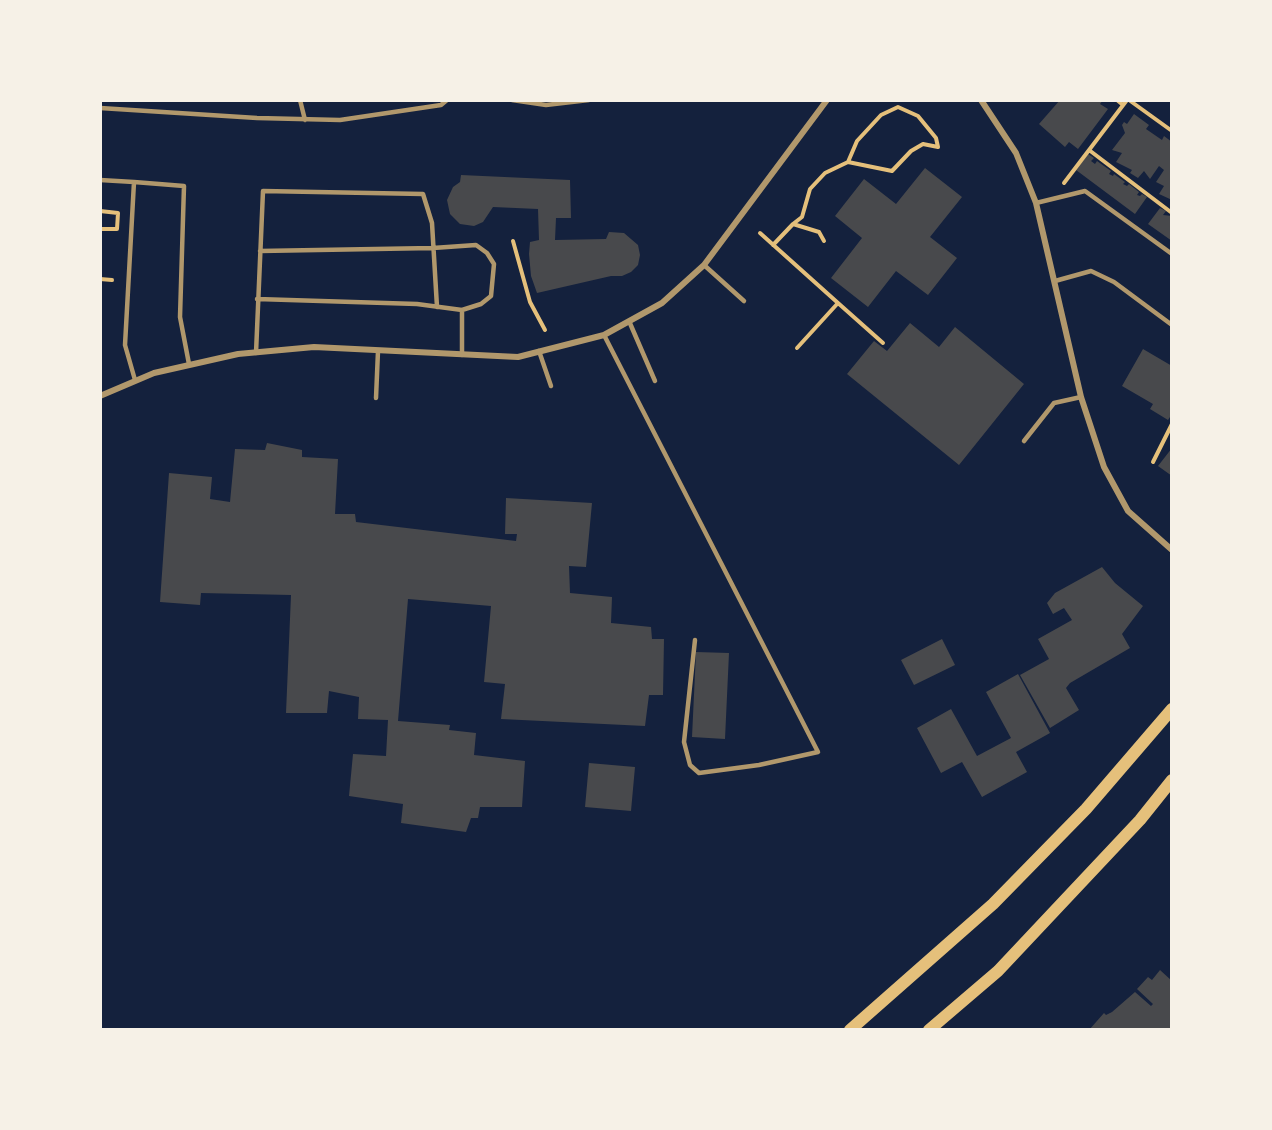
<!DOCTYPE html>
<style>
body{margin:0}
#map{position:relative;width:1272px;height:1130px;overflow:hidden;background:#14213d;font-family:Commissioner,sans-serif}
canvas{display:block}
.frame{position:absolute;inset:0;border:102px solid #f6f1e7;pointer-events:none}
</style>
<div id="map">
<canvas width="1272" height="1130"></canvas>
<div class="frame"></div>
</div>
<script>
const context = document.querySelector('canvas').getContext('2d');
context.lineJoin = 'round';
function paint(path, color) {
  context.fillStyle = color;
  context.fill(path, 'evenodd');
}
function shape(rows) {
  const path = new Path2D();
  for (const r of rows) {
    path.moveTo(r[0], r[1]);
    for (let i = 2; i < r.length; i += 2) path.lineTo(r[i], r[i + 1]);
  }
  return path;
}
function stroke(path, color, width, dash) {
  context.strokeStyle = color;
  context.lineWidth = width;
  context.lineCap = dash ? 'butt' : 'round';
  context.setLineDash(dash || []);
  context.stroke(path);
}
const building = shape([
 [1060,100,1103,100,1100,104,1108,109,1078,149,1069,142,1065,147,1039,124],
 [1134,114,1149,125,1146,129,1162,140,1164,136,1172,142,1172,200,1159,194,1164,186,1156,182,1164,170,1159,166,1150,179,1144,171,1138,178,1130,173,1132,170,1116,162,1122,153,1112,150,1125,133,1122,125,1124,122,1127,124],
 [1088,154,1094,158,1091,161,1095,164,1097,161,1111,171,1109,174,1113,176,1114,174,1125,182,1123,184,1127,186,1129,184,1139,192,1137,195,1140,196,1142,194,1147,197,1135,214,1076,170],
 [925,168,962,197,930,237,957,258,928,295,896,271,868,307,831,278,862,238,835,216,864,179,896,204],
 [461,175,570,180,571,218,556,218,555,240,606,239,609,232,624,233,638,245,640,255,638,265,631,272,622,276,611,276,537,293,531,276,529,254,530,242,539,240,538,209,493,207,483,222,474,226,460,224,450,214,447,200,453,187,460,182],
 [1160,208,1166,211,1163,215,1172,216,1172,241,1148,224],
 [910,323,939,347,955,327,1024,384,959,465,847,374,874,341,887,351],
 [1143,349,1172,366,1172,414,1168,420,1150,409,1153,404,1122,386],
 [267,443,302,450,302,457,338,459,335,514,355,514,356,522,516,541,517,534,505,534,506,498,592,503,586,567,569,566,570,593,612,597,611,623,651,627,652,639,664,639,663,695,649,695,645,726,501,719,505,684,484,682,491,606,408,599,398,721,450,725,449,730,476,733,474,755,525,761,522,807,480,807,478,818,471,818,466,832,401,823,403,804,349,796,353,754,386,756,388,720,358,719,359,697,329,691,327,713,286,713,291,595,201,593,200,605,160,602,169,473,212,477,210,499,230,502,235,449,265,450],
 [1172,448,1172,476,1158,466],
 [1102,567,1115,583,1143,606,1122,634,1130,648,1070,683,1066,688,1079,710,1050,728,1020,675,1049,659,1038,639,1072,620,1064,608,1053,614,1047,603,1055,593],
 [942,639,955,665,914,685,901,660],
 [696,652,729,653,725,739,692,737],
 [1018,674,1050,733,1016,752,1027,772,982,797,962,762,941,773,917,728,951,709,977,756,1011,738,986,692],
 [589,763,635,767,631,811,585,807],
 [1160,970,1172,981,1172,1030,1089,1030,1104,1013,1106,1015,1112,1012,1135,992,1151,1006,1153,1004,1137,989,1148,977,1152,980]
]);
const path = shape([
 [1117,100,1123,105],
 [1129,100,1172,131],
 [1089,150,1172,213],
 [1064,183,1127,100],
 [100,211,118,213,117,229,100,229],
 [793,224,802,217,810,189,825,173,848,162,892,171,911,151,923,144,938,147,936,138,918,116,898,107,881,115,857,141,848,162],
 [760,233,838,303,797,348],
 [513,241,530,302,545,330],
 [773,245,793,224,819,232,824,241],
 [100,279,112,280],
 [838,303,883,343],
 [1153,462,1172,424]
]);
const service = shape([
 [300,100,305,120],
 [512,100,546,105,589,100],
 [100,108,257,118,340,120,441,105,447,100],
 [100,180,134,182],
 [1036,203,1085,191,1172,254],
 [260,251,433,248,476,245,487,253,494,264,491,296,481,304,462,310],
 [704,265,744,301],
 [1055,281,1091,271,1114,282,1172,325],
 [257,299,417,304,462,310,462,355],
 [629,321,655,381],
 [604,335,818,752,759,765,699,773,690,765,684,742,695,640],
 [539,351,551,386],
 [256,353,263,191,423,194,432,223,437,307],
 [135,380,125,345,134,182,184,186,180,317,189,364],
 [376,398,378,351],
 [1024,441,1054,403,1081,397]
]);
const minor = shape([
 [981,100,1016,153,1036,203,1081,397,1104,467,1128,511,1172,550],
 [100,396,154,373,238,354,314,347,518,357,604,335,662,303,704,265,827,100]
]);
const secondary = shape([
 [850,1030,993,904,1086,809,1172,709],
 [929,1030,998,971,1140,820,1172,780]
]);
paint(building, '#48494c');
stroke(path, '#e5c07b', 4);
stroke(service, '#b1986c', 4.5);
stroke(minor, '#b1986c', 6);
stroke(secondary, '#e5c07b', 12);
</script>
